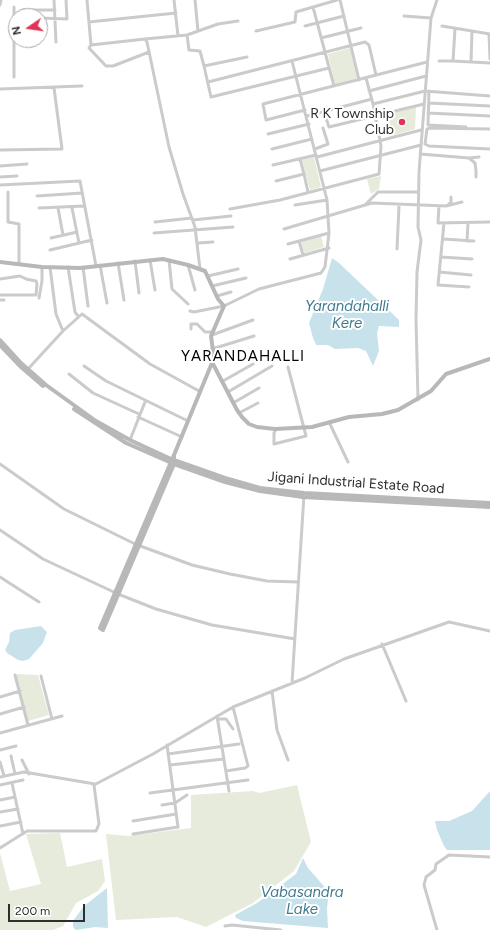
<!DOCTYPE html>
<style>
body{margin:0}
#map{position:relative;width:490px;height:930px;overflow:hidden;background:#fff;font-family:Figtree,sans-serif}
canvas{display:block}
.north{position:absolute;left:8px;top:8px;width:40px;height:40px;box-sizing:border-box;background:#fff;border:1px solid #ababab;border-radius:50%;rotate:257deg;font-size:11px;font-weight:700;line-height:16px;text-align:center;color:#2e2e2e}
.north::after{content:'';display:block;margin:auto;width:14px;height:18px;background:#e13357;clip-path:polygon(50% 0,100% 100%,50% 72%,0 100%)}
.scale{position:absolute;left:8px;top:904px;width:77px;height:18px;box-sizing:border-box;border:2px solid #2e2e2e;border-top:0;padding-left:5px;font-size:12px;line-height:14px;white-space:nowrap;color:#2e2e2e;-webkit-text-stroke:3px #fff;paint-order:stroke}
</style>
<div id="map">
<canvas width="490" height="930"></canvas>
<div class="north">N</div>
<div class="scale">200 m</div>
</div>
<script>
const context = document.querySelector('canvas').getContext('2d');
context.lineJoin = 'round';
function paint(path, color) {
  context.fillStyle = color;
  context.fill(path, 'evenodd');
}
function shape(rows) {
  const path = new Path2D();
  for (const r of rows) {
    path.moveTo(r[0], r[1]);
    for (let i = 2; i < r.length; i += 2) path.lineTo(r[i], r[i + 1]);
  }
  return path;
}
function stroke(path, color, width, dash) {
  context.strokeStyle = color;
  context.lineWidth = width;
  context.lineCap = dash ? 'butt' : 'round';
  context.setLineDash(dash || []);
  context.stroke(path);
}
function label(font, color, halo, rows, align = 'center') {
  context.font = font + ' Figtree,sans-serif';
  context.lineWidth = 4;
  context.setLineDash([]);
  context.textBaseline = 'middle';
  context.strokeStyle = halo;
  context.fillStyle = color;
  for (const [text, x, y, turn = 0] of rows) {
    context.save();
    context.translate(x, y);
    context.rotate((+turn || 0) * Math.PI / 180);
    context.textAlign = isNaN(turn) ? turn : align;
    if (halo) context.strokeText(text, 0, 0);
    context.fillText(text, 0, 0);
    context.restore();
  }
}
const green = shape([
 [350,48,357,78,335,84,328,54],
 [416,107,415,129,390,136,386,115],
 [314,157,321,187,310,190,302,160],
 [381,176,379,189,371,194,367,179],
 [321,236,324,247,304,253,301,242],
 [16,674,38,675,49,715,28,721],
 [297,785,311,842,294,871,253,903,206,927,177,917,116,920,106,834,128,836,191,828,191,795,253,791,259,793],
 [60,833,67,867,102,859,105,881,98,891,76,903,63,926,53,930,0,930,0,853,10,891,41,884,26,834]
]);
const water = shape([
 [332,258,339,263,399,320,399,327,379,326,377,333,379,351,373,366,366,351,358,348,335,349,328,345,316,345,313,338,309,323,323,289],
 [41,626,47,632,43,643,29,659,23,661,18,660,7,653,5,650,9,642,10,633,15,630],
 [490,791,490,850,447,850,444,846,437,830,435,821,449,821,472,811],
 [303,858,308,868,329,892,327,908,328,928,243,921,236,918,235,915,257,903,296,874],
 [107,888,108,928,95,927,76,930,73,927,73,921,84,906]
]);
const street = shape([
 [54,0,56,42],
 [87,0,91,45,89,48,106,66,113,66,149,52],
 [174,0,178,36],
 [195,0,198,31],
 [340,0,359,80],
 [0,5,1,0],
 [14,7,14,77],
 [313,7,334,86],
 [24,16,23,10,55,10],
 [404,16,431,18],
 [40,18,67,19,66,0],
 [89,22,176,13],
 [305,26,344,16],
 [442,26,490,34],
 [256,31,295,22,296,12,337,0],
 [489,34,490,59],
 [187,35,218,24,238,21],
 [321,38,361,28],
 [145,39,187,35,189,50,200,51,204,66],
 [91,45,145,39,147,42,169,147,183,194,195,227,200,269],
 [247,57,204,66,211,97,329,68],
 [439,61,453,61,455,29],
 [453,61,490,63],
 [471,62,472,31],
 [208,82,365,42,369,45,376,75],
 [0,89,82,86],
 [369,91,426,76],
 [429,91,428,125,466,127],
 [429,103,490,106],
 [373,104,425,91,490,96],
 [305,110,266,120,263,104,427,62],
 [324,112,329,127,424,104],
 [428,113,490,116],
 [307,116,372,99],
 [490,129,430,128,427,129,425,144,429,146,490,149],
 [268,134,309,124],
 [272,149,312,139],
 [315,149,328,144,323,128],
 [0,150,62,149,54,88],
 [420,154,469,158,475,163,476,170,476,177],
 [317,157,421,130],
 [469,158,479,157],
 [273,165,316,155],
 [0,166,27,164],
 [320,171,421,145],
 [304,174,308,192],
 [0,177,17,176],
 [276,181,304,174,300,159],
 [0,185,80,181,96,266],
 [8,192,8,222,19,224,19,264],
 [37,196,82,193],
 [295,205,327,200],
 [365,205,378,192,418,192],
 [448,205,451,202,451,197],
 [439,206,438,223,490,222],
 [39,208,84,206],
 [58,208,63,235],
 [72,208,79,243],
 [230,209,280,200,379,174,381,146,373,104,366,78],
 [193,220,231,216],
 [155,222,192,218],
 [444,223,438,285,469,287],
 [284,229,372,203,446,206,462,202],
 [154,233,233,227],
 [51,238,77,232],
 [443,239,474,241],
 [299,241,303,255],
 [467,241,468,223],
 [198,243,213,242],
 [288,244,329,233],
 [397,249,399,206],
 [50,250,92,240],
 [441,257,472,259],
 [290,259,329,248],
 [150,260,155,290],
 [169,260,172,289,188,304],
 [135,261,139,293],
 [118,263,124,300],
 [100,265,107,303],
 [188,265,195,290],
 [50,267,56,314,63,331],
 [68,267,75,312,78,316],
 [83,267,88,306],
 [439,272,471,275],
 [208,276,238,269],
 [0,279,20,276,26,279,36,281,37,284,36,295,0,295],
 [212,286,246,278],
 [217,296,231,292],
 [39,298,42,281,42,267],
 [0,300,4,300],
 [190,311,194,312,224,306,259,289,321,273,325,267,329,233,327,200,292,61],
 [191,329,191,324,197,324,205,332,213,332],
 [212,335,253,320],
 [212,349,254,336],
 [84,366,106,381,188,421],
 [28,369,63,331,82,314,150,364,199,391],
 [69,374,93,393,139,414],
 [223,381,253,364],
 [228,392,272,366],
 [418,400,416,319,417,272,421,240,418,227,419,172,431,18,437,0],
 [233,403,259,388],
 [239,413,258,403],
 [138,417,182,437],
 [329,422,348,462],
 [276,429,274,433,274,444,306,436,288,367],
 [130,440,145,402],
 [0,464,64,509,135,544,192,565,230,574,267,581,298,582],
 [0,530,43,559,118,594,156,609,212,625,295,639],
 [0,577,39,602],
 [382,644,406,701],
 [15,675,28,725],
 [41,676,52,719],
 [292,683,304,495],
 [272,691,277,730,288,760],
 [0,697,20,691],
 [0,714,24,707],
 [217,716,229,791],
 [218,719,226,719,233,729],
 [0,733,62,716],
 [0,750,16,746],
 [168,754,239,744],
 [11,756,15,774],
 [22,760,29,774],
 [0,762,4,776],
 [170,765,224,759],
 [226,771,245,768,248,766,233,707],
 [0,777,24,772,95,784],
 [12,783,23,834],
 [0,785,23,780],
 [150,793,248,780],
 [0,800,15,797],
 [162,805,175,803,187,795],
 [0,812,18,809],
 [133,821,176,814],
 [0,826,21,822],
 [133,834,178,827,167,745],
 [0,848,27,831,96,831,99,824,94,785,153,754,233,707,305,678,344,659,449,622,490,631],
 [225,926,232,925,281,930],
 [437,930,424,885,426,877,435,870,436,864,449,855,490,857]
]);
const secondary = shape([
 [0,262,42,267,80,268,163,259,188,265,205,271,218,299,224,306,211,336,214,358,174,455],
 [0,340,21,363,46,385,96,421,130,440,171,459,225,478,260,488,304,493,490,503],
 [0,345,21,367,43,386],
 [212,362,237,410,242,417,249,424,257,427,275,429,312,427,349,417,382,414,398,410,431,391,446,374,490,359],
 [74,409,126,443,174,464,225,482,260,491,303,497,490,507],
 [174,455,174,464,103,630,100,628,174,455]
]);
const markers = [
 [402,122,4,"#e13357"]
];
const poiNames = [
 ["R K Township",394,114],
 ["Club",394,130]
];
const streetNames = [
 ["Jigani Industrial Estate Road",356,483,4]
];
const waterNames = [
 ["Yarandahalli",347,307],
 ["Kere",347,324],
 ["Vabasandra",302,893],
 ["Lake",302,910]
];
const neighbourhoodNames = [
 ["YARANDAHALLI",243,357]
];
paint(green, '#e6ebdc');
paint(water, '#c8e2eb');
stroke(street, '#cbcbcb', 3);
stroke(secondary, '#b8b8b8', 4);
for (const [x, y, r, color] of markers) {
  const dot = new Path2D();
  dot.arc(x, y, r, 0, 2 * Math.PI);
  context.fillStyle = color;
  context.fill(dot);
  stroke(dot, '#fff', 1.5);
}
label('14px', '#2e2e2e', '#fff', poiNames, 'right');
label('14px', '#2e2e2e', '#fff', streetNames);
label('italic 15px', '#3e798e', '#fff', waterNames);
context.letterSpacing = '1px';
label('15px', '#000', '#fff', neighbourhoodNames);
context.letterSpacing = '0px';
</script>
